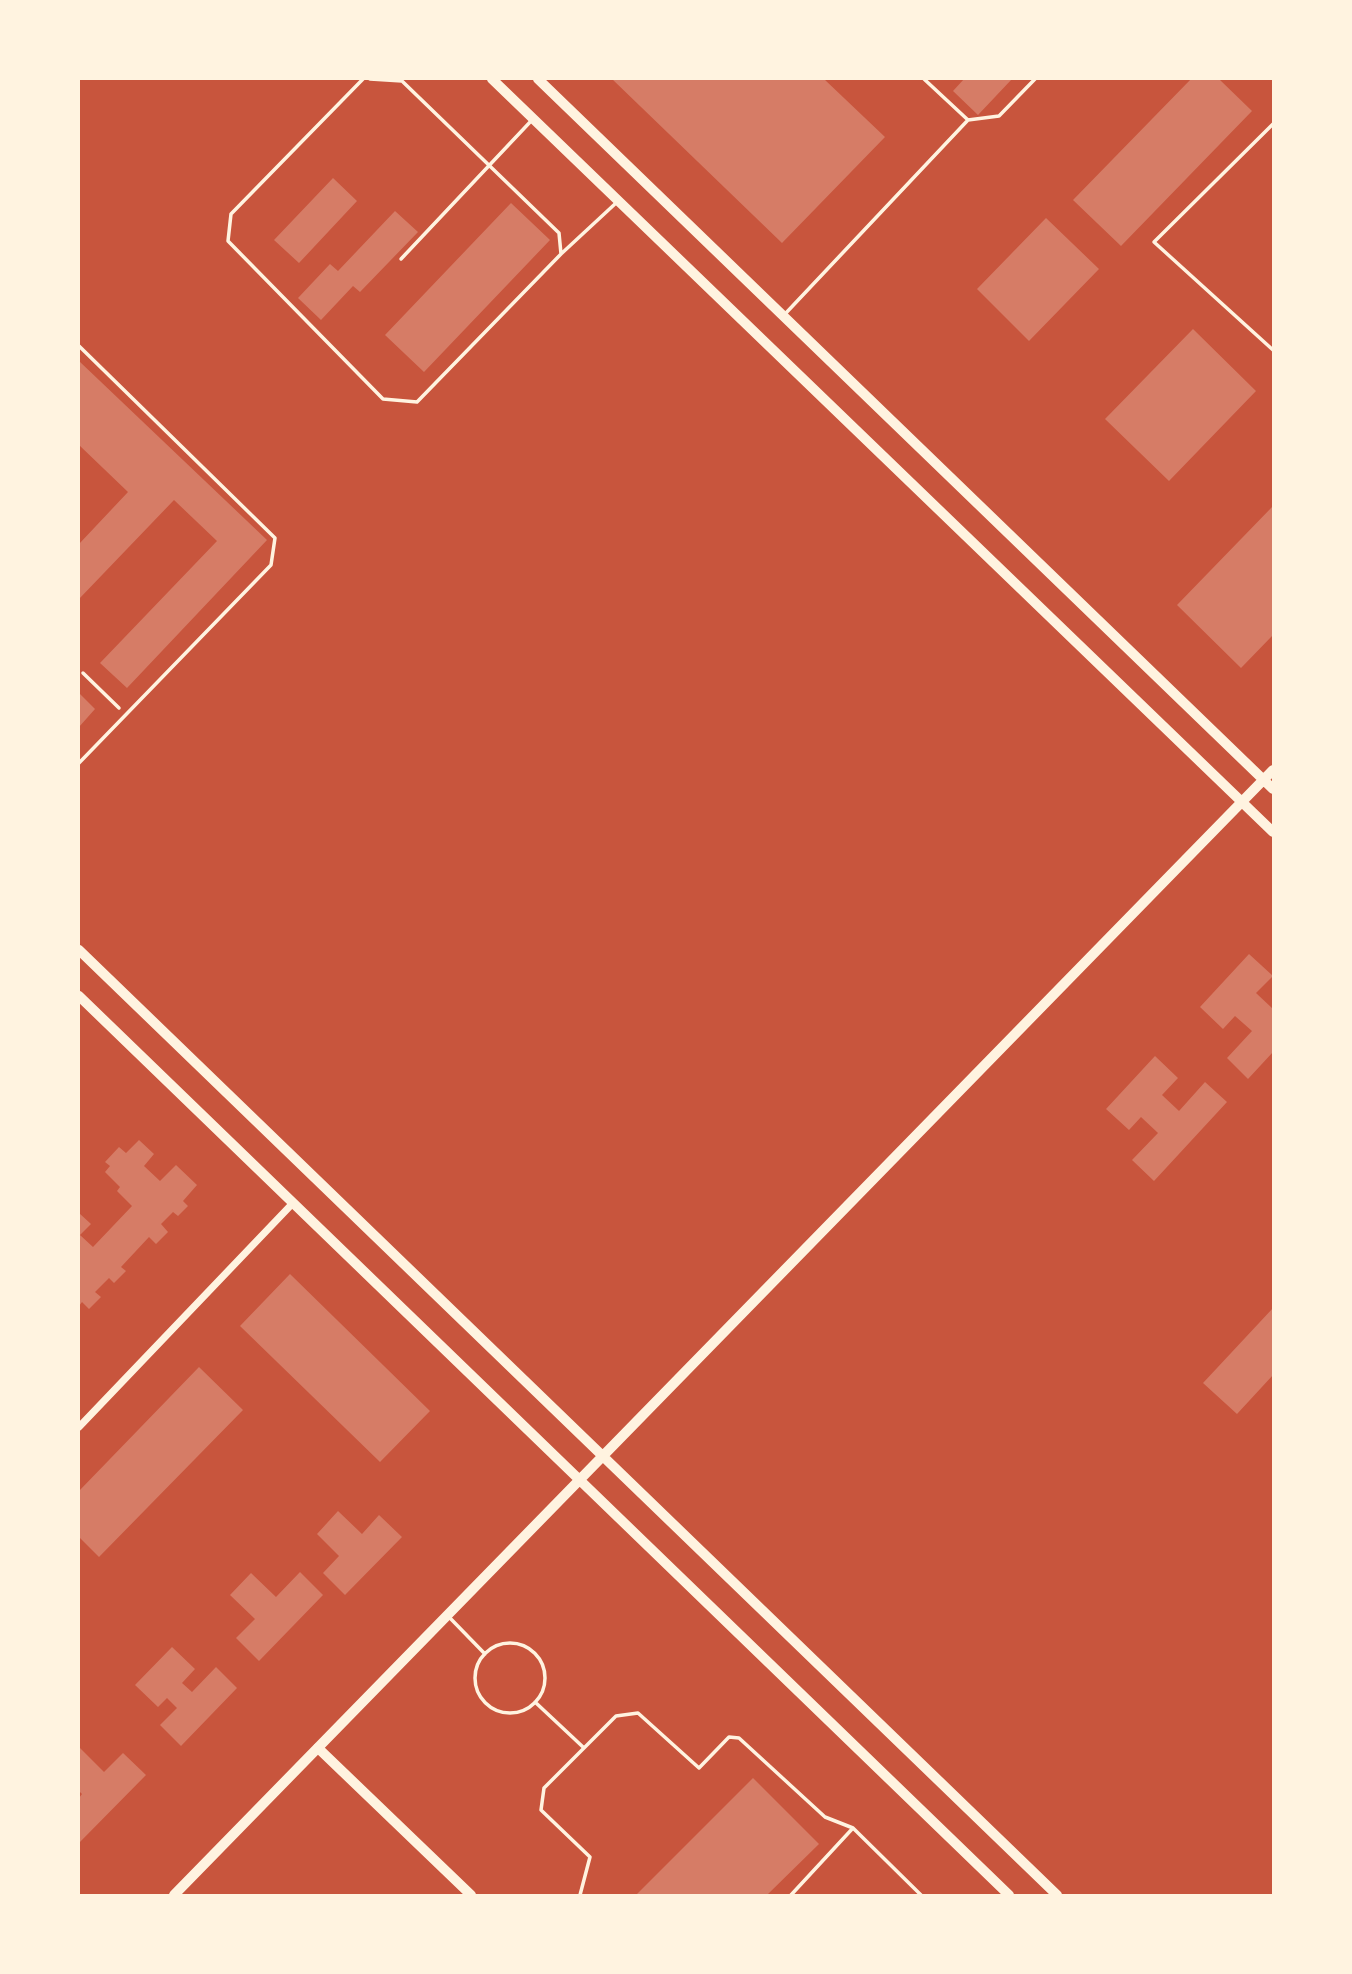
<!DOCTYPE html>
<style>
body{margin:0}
#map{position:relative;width:1352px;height:1974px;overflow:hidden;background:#c8553d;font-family:"Roboto Serif",serif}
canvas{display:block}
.frame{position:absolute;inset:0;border:80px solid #fff3e0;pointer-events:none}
</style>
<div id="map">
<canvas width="1352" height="1974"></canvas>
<div class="frame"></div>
</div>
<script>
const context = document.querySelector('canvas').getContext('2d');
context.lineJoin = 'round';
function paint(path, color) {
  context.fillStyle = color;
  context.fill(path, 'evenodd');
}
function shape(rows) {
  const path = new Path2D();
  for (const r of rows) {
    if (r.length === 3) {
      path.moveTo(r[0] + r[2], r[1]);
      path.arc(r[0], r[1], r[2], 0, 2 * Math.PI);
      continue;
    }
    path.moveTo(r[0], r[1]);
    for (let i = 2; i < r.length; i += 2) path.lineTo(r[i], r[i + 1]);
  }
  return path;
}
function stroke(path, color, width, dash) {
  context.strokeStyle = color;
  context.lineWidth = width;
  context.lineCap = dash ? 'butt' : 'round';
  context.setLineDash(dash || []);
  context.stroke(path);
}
const building = shape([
 [612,79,824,79,885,137,782,243],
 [964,79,1012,79,978,115,953,91],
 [1191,79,1219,79,1252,111,1121,246,1073,200],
 [333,178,357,201,299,263,274,240],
 [511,203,550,240,424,372,385,335],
 [395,211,418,232,360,292,353,286,321,320,298,298,330,264,338,271],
 [1046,218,1099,269,1029,341,977,289],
 [1193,329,1256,391,1169,481,1105,419],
 [79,361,267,540,127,688,100,663,217,541,174,500,79,599,79,544,128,492,79,445],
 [1273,506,1273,635,1241,668,1177,605],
 [79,693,95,709,79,727],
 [1249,954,1273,976,1256,993,1273,1009,1273,1052,1248,1079,1227,1058,1252,1031,1235,1016,1223,1029,1200,1007],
 [1155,1056,1178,1078,1162,1095,1179,1111,1205,1082,1227,1102,1154,1181,1132,1160,1158,1133,1141,1117,1129,1130,1106,1109],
 [139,1140,154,1154,144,1166,160,1181,176,1165,197,1185,183,1201,188,1206,178,1216,173,1212,161,1224,168,1232,156,1244,149,1237,121,1267,126,1271,114,1283,109,1278,95,1292,101,1297,89,1309,82,1302,79,1306,79,1213,91,1224,80,1235,93,1247,132,1206,117,1191,120,1187,105,1172,110,1166,105,1162,119,1147,126,1153],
 [290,1274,430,1411,380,1462,240,1326],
 [1273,1308,1273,1375,1237,1414,1203,1383],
 [199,1367,243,1410,99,1557,79,1537,79,1491],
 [338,1511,362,1534,379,1515,402,1537,345,1595,323,1573,339,1556,317,1534],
 [300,1572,323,1595,259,1661,236,1638,255,1619,230,1595,251,1573,276,1597],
 [172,1647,195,1669,182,1683,192,1692,216,1667,237,1688,181,1746,160,1725,177,1708,167,1698,158,1707,135,1685],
 [79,1747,104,1772,123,1753,146,1775,79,1843,79,1798,82,1794,79,1791],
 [753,1778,819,1844,767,1895,636,1895]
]);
const path = shape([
 [1273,124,1154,242,1273,350],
 [83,673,119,708]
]);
const service = shape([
 [363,79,231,214,228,241,383,399,417,402,561,254,559,233,402,81,370,79],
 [968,120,999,116,1035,79],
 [561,254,616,203],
 [401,259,532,120],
 [785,314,968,120,924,79],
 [79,346,275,538,271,565,79,763],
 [449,1617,485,1654],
 [510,1678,35],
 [535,1702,583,1747],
 [580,1895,590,1857,541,1810,544,1788,616,1716,638,1713,699,1768,729,1737,739,1738,825,1817,853,1828,921,1895],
 [791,1895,853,1828]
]);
const minor = shape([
 [79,1427,293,1203]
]);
const tertiary = shape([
 [318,1748,471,1895]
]);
const secondary = shape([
 [492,79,1273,832],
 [538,79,1273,789],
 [79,950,1057,1895],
 [79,996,1009,1895],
 [174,1895,1273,770]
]);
paint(building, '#d67c66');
stroke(path, '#fff3e0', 3.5);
stroke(service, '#fff3e0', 3.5);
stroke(minor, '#fff3e0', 7);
stroke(tertiary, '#fff3e0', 10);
stroke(secondary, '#fff3e0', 10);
</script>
